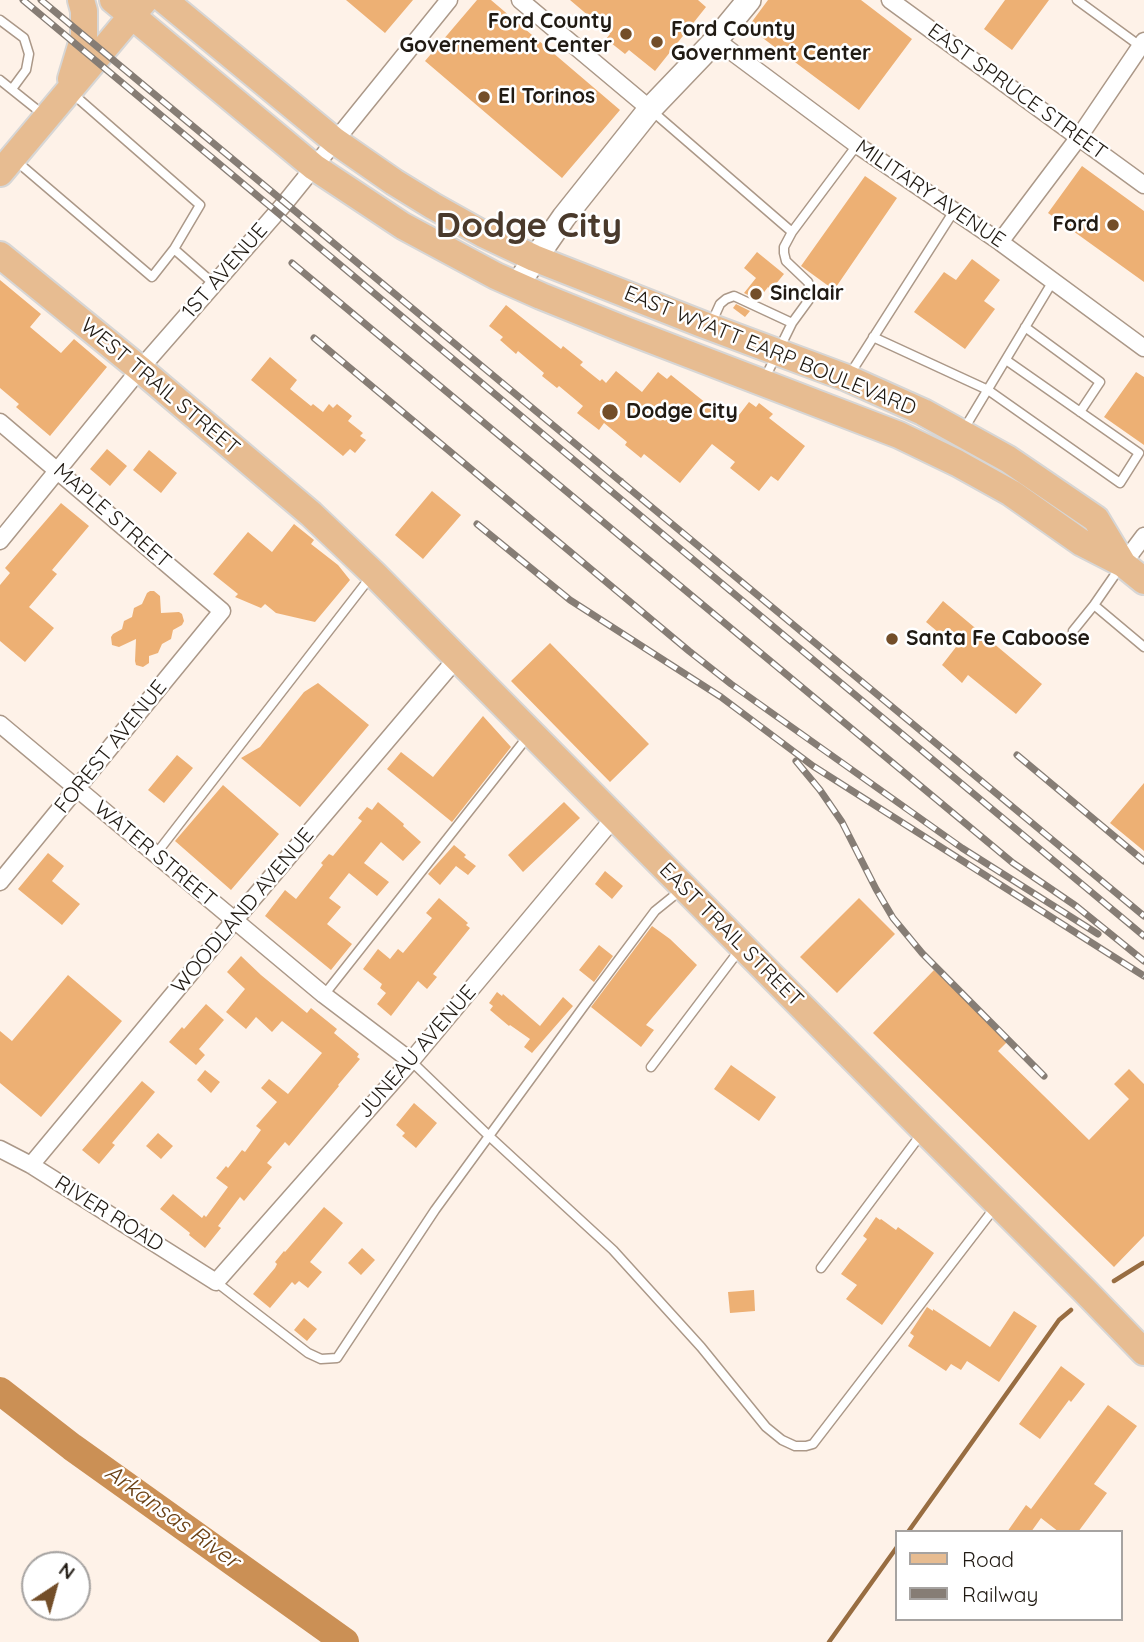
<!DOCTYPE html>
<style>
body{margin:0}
#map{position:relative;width:1144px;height:1642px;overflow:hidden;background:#fef2e8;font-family:Quicksand,sans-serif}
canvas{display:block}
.legend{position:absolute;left:895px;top:1530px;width:228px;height:91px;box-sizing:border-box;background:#fff;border:2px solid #a6a3a1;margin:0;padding:9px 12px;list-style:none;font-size:21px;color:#201a13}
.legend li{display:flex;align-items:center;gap:14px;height:35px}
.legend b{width:35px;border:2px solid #a6a3a1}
.north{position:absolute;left:21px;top:1551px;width:70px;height:70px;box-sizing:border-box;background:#fff;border:2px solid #a6a3a1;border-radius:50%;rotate:36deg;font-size:19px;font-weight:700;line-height:28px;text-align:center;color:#201a13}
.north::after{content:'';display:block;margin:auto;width:24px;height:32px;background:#734e29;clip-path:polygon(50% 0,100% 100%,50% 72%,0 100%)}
</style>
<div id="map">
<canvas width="1144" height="1642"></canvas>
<ul class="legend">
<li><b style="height:9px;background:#e7bc91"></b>Road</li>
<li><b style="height:9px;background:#867d75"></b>Railway</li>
</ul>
<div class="north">N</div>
</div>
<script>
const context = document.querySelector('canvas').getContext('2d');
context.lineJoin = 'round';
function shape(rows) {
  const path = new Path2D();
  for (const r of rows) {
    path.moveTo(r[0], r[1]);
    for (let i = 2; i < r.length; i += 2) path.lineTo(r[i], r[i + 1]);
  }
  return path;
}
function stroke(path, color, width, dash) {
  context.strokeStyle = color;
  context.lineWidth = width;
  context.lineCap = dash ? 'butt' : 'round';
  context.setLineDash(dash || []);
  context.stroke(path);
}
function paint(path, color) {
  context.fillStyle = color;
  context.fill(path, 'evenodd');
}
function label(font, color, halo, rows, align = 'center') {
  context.font = font + ' Quicksand,sans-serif';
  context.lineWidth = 5;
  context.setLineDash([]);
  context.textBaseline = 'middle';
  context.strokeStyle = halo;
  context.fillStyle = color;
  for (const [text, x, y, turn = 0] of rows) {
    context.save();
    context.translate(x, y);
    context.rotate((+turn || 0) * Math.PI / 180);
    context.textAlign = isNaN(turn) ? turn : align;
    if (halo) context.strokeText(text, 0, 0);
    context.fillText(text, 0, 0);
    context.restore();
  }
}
const stream = shape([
 [1114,1281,1143,1263],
 [908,1532,1059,1320,1071,1310],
 [829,1642,897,1547]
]);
const river = shape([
 [0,1391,72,1447,345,1642]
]);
const building = shape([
 [346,0,413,0,385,33],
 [477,0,491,0,620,110,562,178,425,61],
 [570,0,698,0,706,7,655,71,629,50,625,54,606,39,610,34],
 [768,0,861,0,912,39,859,110,748,27],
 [1005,0,1049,0,1012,50,984,29],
 [1082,166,1144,211,1144,282,1048,213],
 [865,176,897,198,834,290,801,266],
 [757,252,784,274,771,290,768,287,758,300,744,293,756,278,744,268],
 [972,259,1000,280,984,301,995,309,965,349,914,312,944,272,956,280],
 [0,280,41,314,30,327,61,353,74,339,107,367,50,436,16,407,19,404,0,388],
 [736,304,750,311,745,317,733,308],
 [506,305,561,349,563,346,583,362,580,365,600,381,602,379,606,383,616,371,642,392,658,372,667,379,671,375,732,424,749,402,756,407,759,403,773,414,769,418,805,446,778,481,771,476,759,491,730,468,735,462,712,444,680,483,644,454,641,458,625,445,627,442,604,423,599,430,577,413,583,406,559,386,557,388,542,376,544,373,518,351,516,354,500,340,503,337,489,326],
 [270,357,297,380,290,389,311,406,313,404,323,412,329,404,333,408,337,404,352,416,348,421,363,433,360,436,366,440,355,453,350,449,343,456,251,380],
 [1136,372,1144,377,1144,445,1104,417],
 [107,449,127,466,110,486,90,469],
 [149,450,177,473,161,493,133,470],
 [432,491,461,515,423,559,395,535],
 [61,503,89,526,52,570,57,574,29,607,54,628,25,662,0,641,0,585,10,573,5,568],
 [294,524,314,540,311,544,338,565,350,580,315,622,276,613,265,604,261,608,235,597,238,594,213,574,248,532,272,552],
 [150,591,154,591,160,596,161,613,179,612,182,614,184,621,182,625,173,630,171,639,162,644,158,653,149,656,149,663,143,667,136,665,135,661,136,639,119,647,112,645,111,637,113,634,122,629,124,621,132,617,134,608,142,604,147,593],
 [943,601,1042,684,1016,714,968,675,962,683,942,665,956,647,926,622],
 [550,643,649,744,610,782,511,681],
 [318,683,369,725,300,807,241,758,260,747,304,692],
 [483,716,511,747,452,822,387,769,401,752,433,777],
 [177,755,193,768,164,803,148,790],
 [1144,783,1144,851,1110,823],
 [223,785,279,834,231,890,175,841],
 [378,802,404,824,403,826,421,842,403,861,381,842,364,863,389,882,377,896,349,873,329,898,341,907,327,924,352,944,331,970,265,916,285,890,296,899,323,865,321,863,329,854,333,856,362,821,358,818,367,807,372,810],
 [564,802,580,818,523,872,508,855],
 [454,845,466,855,464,857,476,866,468,875,456,866,440,885,428,874],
 [48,853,64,866,52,881,80,904,62,925,18,889],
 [605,871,623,886,612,899,595,884],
 [439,898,468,923,466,925,470,928,433,974,437,977,427,989,418,981,391,1016,377,1004,386,993,380,988,382,984,363,969,378,949,390,959,398,949,403,953,432,918,426,913],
 [859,898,895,934,837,993,800,957],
 [652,926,670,939,697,965,646,1025,654,1030,641,1047,591,1007],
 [599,945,613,956,594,982,579,970],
 [241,956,261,975,307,1013,311,1008,337,1029,334,1033,359,1054,357,1057,360,1059,338,1085,339,1086,289,1146,285,1142,267,1163,272,1167,244,1201,240,1197,218,1226,221,1228,205,1248,189,1235,190,1233,160,1209,173,1194,202,1218,204,1215,206,1217,228,1187,216,1178,226,1166,228,1168,242,1150,245,1152,261,1130,256,1126,277,1102,261,1088,269,1079,288,1094,322,1053,282,1021,272,1032,256,1017,246,1029,226,1012,245,989,227,972],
 [934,970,1008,1041,998,1051,1089,1140,1129,1099,1114,1084,1129,1069,1144,1084,1144,1236,1114,1267,873,1033],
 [68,975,122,1021,41,1117,0,1083,0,1031,12,1041],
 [497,992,502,996,503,994,540,1026,563,997,573,1006,532,1053,524,1047,530,1039,510,1025,509,1026,490,1010,493,1006,489,1003],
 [206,1004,224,1020,199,1049,205,1055,196,1065,169,1042,182,1027,184,1029],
 [731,1065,776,1097,759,1121,714,1089],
 [205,1070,220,1082,211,1093,197,1080],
 [142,1081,155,1092,112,1143,115,1145,99,1164,82,1150],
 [414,1103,437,1123,416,1148,402,1136,405,1133,396,1125],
 [158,1133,173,1146,161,1159,146,1146],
 [324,1207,343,1223,310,1262,322,1272,308,1288,299,1281,295,1285,292,1282,270,1308,253,1294,275,1268,277,1264,275,1262,284,1251,285,1252],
 [876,1217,880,1220,881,1219,896,1230,898,1227,934,1253,882,1325,846,1299,857,1285,841,1274,867,1239,863,1236],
 [362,1248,375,1260,361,1275,348,1263],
 [754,1290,755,1311,730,1313,728,1292],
 [927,1307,933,1311,933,1309,990,1347,1014,1311,1037,1326,999,1382,967,1361,961,1370,951,1364,946,1371,908,1346,914,1336,910,1333],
 [304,1318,317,1329,307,1341,294,1330],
 [1061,1366,1085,1384,1071,1402,1069,1400,1040,1439,1019,1424],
 [1108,1405,1137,1426,1094,1484,1107,1493,1078,1532,1059,1532,1041,1518,1031,1532,1007,1532,1026,1505,1031,1509]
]);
const path = shape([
 [519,401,525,394],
 [619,484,624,476]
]);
const lane = shape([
 [1077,0,1140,46],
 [0,20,24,38,29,54,26,70,12,89],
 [0,80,45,116],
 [73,94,200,205,174,249,214,284],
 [652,111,792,232,784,247,784,253,786,261,808,282,812,292,811,297,792,323,764,380],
 [15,160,152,277,174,249],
 [792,232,857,145],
 [711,324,720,304,726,299,734,296,792,323],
 [1025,327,1100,382,1080,412],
 [873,337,988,390,1120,483,1139,453,1006,360],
 [850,374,954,211],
 [964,429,1053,281],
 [1094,605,1144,647],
 [1073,631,1094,605,1121,566],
 [156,854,372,575],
 [324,995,529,735],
 [411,1061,489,1136,613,1250,701,1347,766,1427,782,1440,795,1446,806,1446,813,1444,996,1206],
 [651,1067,741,948],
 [821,1268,922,1133],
 [216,1282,308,1353,321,1359,337,1358,435,1210,584,1006,655,911,681,890]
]);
const street = shape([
 [520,0,650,109],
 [890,0,1144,185],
 [716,40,857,145,1000,242,1144,348],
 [1000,242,1079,137,1144,41],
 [0,422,222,611,0,882],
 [0,541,140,369,285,203,449,0],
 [1123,564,1144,536],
 [0,724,324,995,411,1061],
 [0,1149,31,1165,216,1282,411,1061,614,818],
 [31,1165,234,921,457,658]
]);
const secondary = shape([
 [517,285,564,217,650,109,716,40,749,0]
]);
const primary = shape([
 [113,0,314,167,403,226,496,276,541,296,623,329,899,435,957,463,1011,493,1082,543,1123,564,1144,581],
 [164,0,335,141,394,182,433,206,483,234,534,258,702,324,847,378,923,412,1008,459,1096,519,1123,564],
 [71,79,84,36,84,11,81,0],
 [0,173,145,0],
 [0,255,140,369,311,514,373,573,924,1130,1085,1291,1144,1352]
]);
const rail = shape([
 [23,0,1144,936],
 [41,0,1144,916],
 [292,263,1013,863,1076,906,1144,961],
 [314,338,689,651,731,684,962,848,1098,934],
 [477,524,570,600,721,697,813,766,1144,976],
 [1017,755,1144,861],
 [796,761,820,790,842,822,876,889,893,918,922,953,1044,1076]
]);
const markers = [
 [626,34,7,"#734e29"],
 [657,42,7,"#734e29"],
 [484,97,7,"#734e29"],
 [1113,225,7,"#734e29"],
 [756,294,7,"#734e29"],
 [610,412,9,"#734e29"],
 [892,639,7,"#734e29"]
];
const poiNames = [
 ["Ford County",612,22,"right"],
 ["Governement Center",612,46,"right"],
 ["Ford County",671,30],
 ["Government Center",671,54],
 ["El Torinos",498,97],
 ["Ford",1099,225,"right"],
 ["Sinclair",770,294],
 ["Dodge City",626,412],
 ["Santa Fe Caboose",906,639]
];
const streetNames = [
 ["EAST SPRUCE STREET",1017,92,36],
 ["MILITARY AVENUE",930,194,34],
 ["1ST AVENUE",225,271,-49],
 ["EAST WYATT EARP BOULEVARD",770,351,22],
 ["WEST TRAIL STREET",160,387,40],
 ["MAPLE STREET",112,516,41],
 ["FOREST AVENUE",111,747,-51],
 ["WATER STREET",155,854,40],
 ["WOODLAND AVENUE",243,911,-50],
 ["EAST TRAIL STREET",731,935,45],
 ["JUNEAU AVENUE",417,1052,-49],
 ["RIVER ROAD",109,1214,32]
];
const waterNames = [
 ["Arkansas River",172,1517,36]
];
const townNames = [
 ["Dodge City",529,226]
];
stroke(stream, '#986d41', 4.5);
stroke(river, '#cb9055', 28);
paint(building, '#edb074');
stroke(lane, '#ab9888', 11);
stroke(street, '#ab9888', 19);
stroke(secondary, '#ab9888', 26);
stroke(primary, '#d7d6d5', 30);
stroke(path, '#afa59c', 2.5, [7, 3.5]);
stroke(lane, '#fff', 8);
stroke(street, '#fff', 16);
stroke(secondary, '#fff', 23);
stroke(primary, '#e7bc91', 26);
stroke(rail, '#867d75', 7);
stroke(rail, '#fff', 4.5, [13]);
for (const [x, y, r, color] of markers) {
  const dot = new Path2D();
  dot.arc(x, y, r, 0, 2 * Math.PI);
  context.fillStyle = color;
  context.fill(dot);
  stroke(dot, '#fff', 2.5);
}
label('bold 21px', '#201a13', '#fff', poiNames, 'left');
label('21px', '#201a13', '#fff', streetNames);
label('italic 23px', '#6a4115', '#fff', waterNames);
label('bold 35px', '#4a3a2c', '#fff', townNames);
</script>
